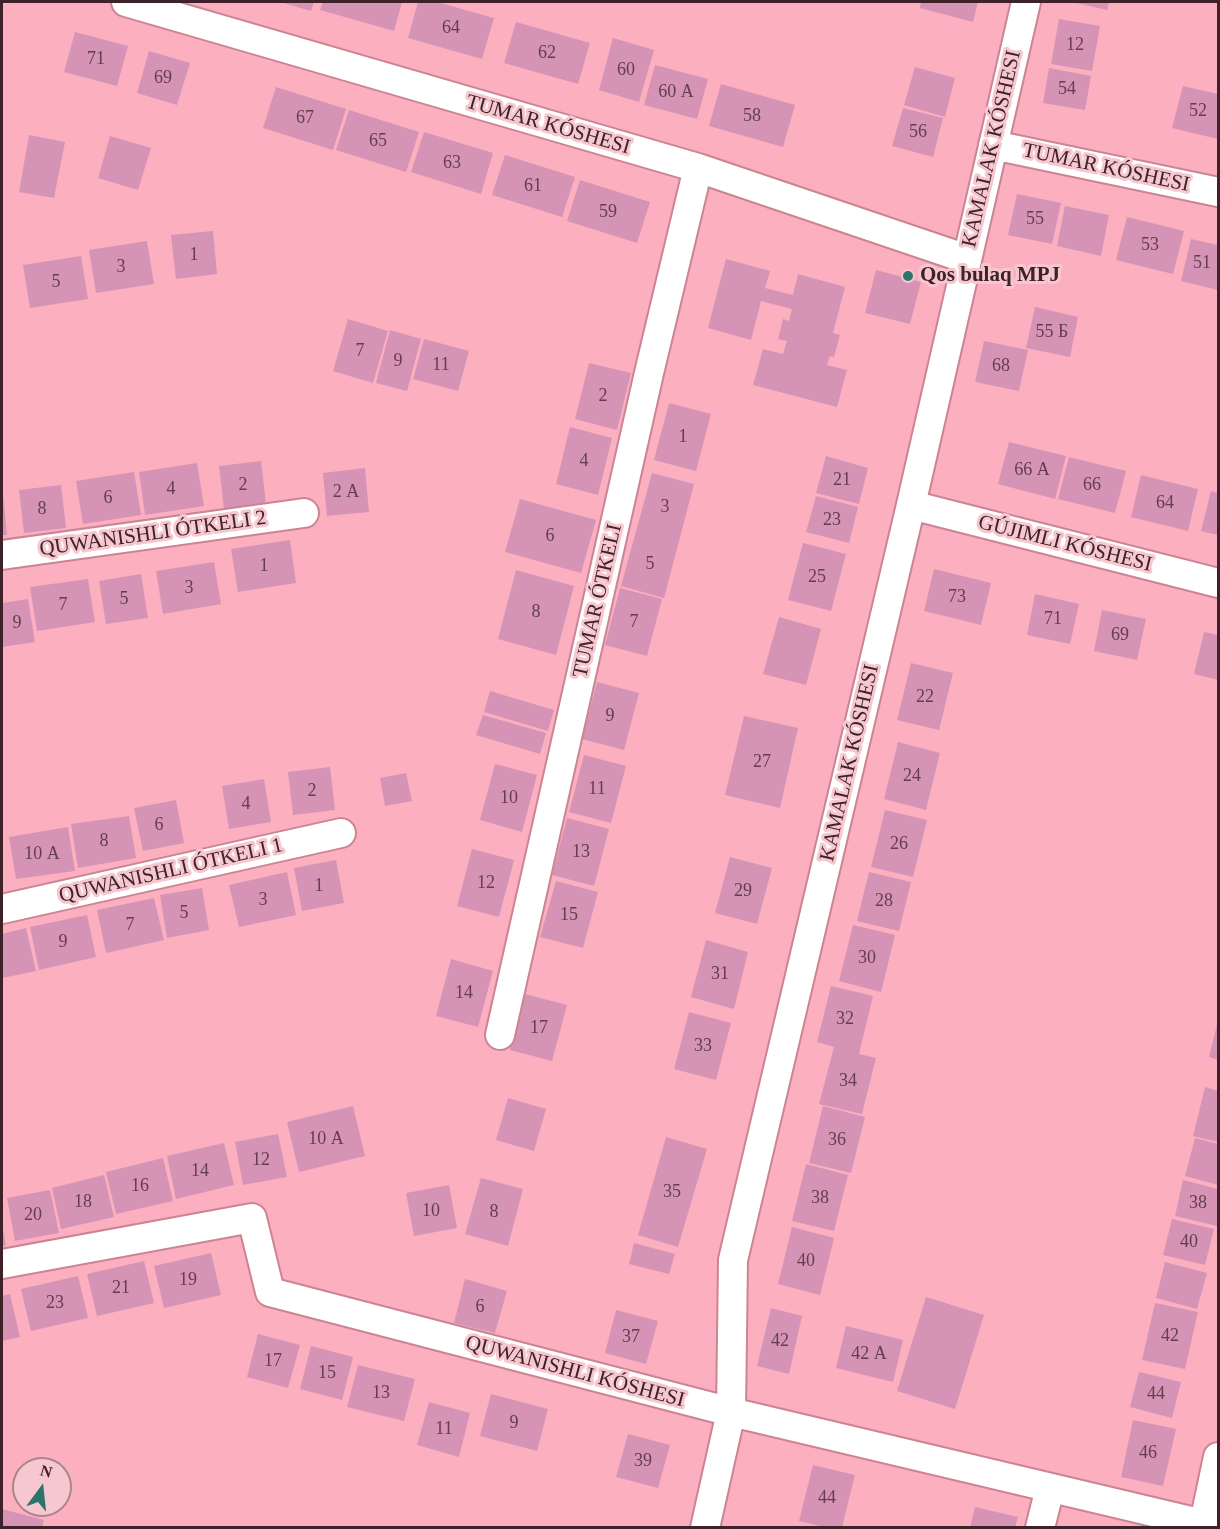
<!DOCTYPE html>
<meta charset="utf-8">
<style>
body{margin:0}
#map{position:relative;width:1220px;height:1529px;overflow:hidden;background:#fcb0bf;font-family:Georgia,serif}
canvas{display:block}
.frame{position:absolute;inset:0;border:3px solid #3f2229;pointer-events:none}
.north{position:absolute;left:12px;top:1457px;width:60px;height:60px;box-sizing:border-box;background:#f6c7cf;border:2px solid #ad858d;border-radius:50%;rotate:15deg;font-size:16px;font-weight:700;line-height:24px;text-align:center;color:#3f2229}
.north::after{content:'';display:block;margin:auto;width:21px;height:27px;background:#2c746d;clip-path:polygon(50% 0,100% 100%,50% 72%,0 100%)}
</style>
<div id="map">
<canvas width="1220" height="1529"></canvas>
<div class="frame"></div>
<div class="north">N</div>
</div>
<script>
const context = document.querySelector('canvas').getContext('2d');
context.lineJoin = 'round';
function paint(path, color) {
  context.fillStyle = color;
  context.fill(path, 'evenodd');
}
function shape(rows) {
  const path = new Path2D();
  for (const r of rows) {
    path.moveTo(r[0], r[1]);
    for (let i = 2; i < r.length; i += 2) path.lineTo(r[i], r[i + 1]);
  }
  return path;
}
function stroke(path, color, width, dash) {
  context.strokeStyle = color;
  context.lineWidth = width;
  context.lineCap = dash ? 'butt' : 'round';
  context.setLineDash(dash || []);
  context.stroke(path);
}
function label(font, color, halo, rows, align = 'center') {
  context.font = font + ' Georgia,serif';
  context.lineWidth = 6;
  context.setLineDash([]);
  context.textBaseline = 'middle';
  context.strokeStyle = halo;
  context.fillStyle = color;
  for (const [text, x, y, turn = 0] of rows) {
    context.save();
    context.translate(x, y);
    context.rotate((+turn || 0) * Math.PI / 180);
    context.textAlign = isNaN(turn) ? turn : align;
    if (halo) context.strokeText(text, 0, 0);
    context.fillText(text, 0, 0);
    context.restore();
  }
}
const building = shape([
 [280,2,314,2,311,11],
 [323,2,402,2,394,31,320,10],
 [418,2,437,2,494,18,482,59,408,38],
 [921,2,978,2,973,22,920,8],
 [1072,2,1109,2,1107,10],
 [1059,19,1100,26,1092,71,1051,64],
 [516,22,590,43,578,84,504,63],
 [75,32,128,46,117,86,64,72],
 [613,38,654,50,639,102,599,90],
 [149,51,190,63,177,105,137,93],
 [655,65,708,79,697,119,644,105],
 [915,67,955,78,945,117,904,105],
 [1049,68,1091,76,1085,110,1043,103],
 [721,84,795,105,783,147,709,126],
 [1183,86,1218,94,1218,139,1172,128],
 [276,87,346,109,333,150,263,128],
 [903,108,943,118,933,157,892,146],
 [349,110,419,132,406,172,336,150],
 [424,132,493,153,481,194,411,172],
 [29,135,65,142,54,198,19,192],
 [110,136,151,148,138,190,98,178],
 [505,155,575,177,562,217,492,195],
 [580,180,650,202,637,243,567,221],
 [1017,194,1061,203,1052,244,1008,235],
 [1065,206,1109,215,1101,256,1057,246],
 [1127,217,1184,231,1173,274,1116,260],
 [213,231,217,274,176,279,171,235],
 [1191,239,1218,245,1218,290,1181,281],
 [147,241,154,284,96,293,89,250],
 [81,256,88,299,30,308,23,265],
 [726,259,770,271,765,288,793,295,798,274,845,287,833,333,840,335,834,357,830,356,827,365,847,370,837,407,753,385,763,349,783,354,787,341,778,339,783,319,789,321,792,309,761,301,751,340,708,328],
 [876,270,921,282,910,324,865,313],
 [1035,307,1078,317,1070,357,1026,348],
 [348,319,388,331,373,383,333,371],
 [390,330,421,339,407,391,376,383],
 [424,339,469,351,458,391,413,379],
 [984,341,1028,350,1019,391,975,382],
 [589,363,631,373,617,430,575,419],
 [669,403,711,414,696,471,654,460],
 [570,427,612,438,598,495,556,484],
 [1009,442,1066,456,1055,499,998,484],
 [826,456,868,468,859,504,816,493],
 [1069,457,1126,471,1115,513,1058,499],
 [261,461,266,504,224,509,219,466],
 [197,463,204,506,145,515,139,472],
 [365,468,369,512,327,516,323,473],
 [134,472,141,515,83,524,76,481],
 [652,473,694,484,664,598,621,586],
 [1141,475,1198,489,1188,531,1131,517],
 [61,485,66,528,24,533,19,490],
 [1211,491,1218,493,1218,535,1201,531],
 [2,494,3,494,7,535,2,535],
 [816,496,858,507,849,543,806,532],
 [520,499,596,520,581,573,505,552],
 [290,540,296,583,238,592,231,549],
 [803,543,846,554,831,611,788,600],
 [214,562,221,604,163,614,156,571],
 [934,569,991,583,981,625,924,611],
 [516,570,574,586,556,655,498,639],
 [141,574,148,618,106,624,99,581],
 [88,579,95,622,37,631,30,587],
 [620,588,662,599,647,656,605,645],
 [1035,594,1079,604,1070,644,1027,635],
 [28,599,35,642,2,647,2,603],
 [1102,610,1146,619,1137,660,1094,651],
 [779,617,821,629,806,685,763,674],
 [1204,632,1218,635,1218,680,1194,674],
 [911,663,953,673,939,730,897,720],
 [597,682,639,693,624,750,582,739],
 [490,691,554,710,548,731,484,712],
 [483,715,546,733,540,754,476,735],
 [744,716,798,728,780,808,725,795],
 [898,742,940,753,926,810,884,799],
 [584,755,626,766,611,823,569,812],
 [495,764,537,775,522,832,480,820],
 [330,767,335,810,293,815,288,772],
 [406,773,412,801,385,806,380,778],
 [264,779,271,822,229,829,222,786],
 [176,800,184,843,143,851,134,808],
 [885,810,927,820,913,877,871,867],
 [129,816,136,858,78,868,71,824],
 [567,818,609,829,594,886,552,875],
 [68,827,75,871,16,879,9,837],
 [472,849,514,860,499,917,457,906],
 [730,857,772,868,757,924,715,913],
 [336,860,344,903,302,911,294,868],
 [287,872,296,915,239,927,229,885],
 [869,872,911,882,899,931,857,921],
 [556,881,598,892,583,948,540,937],
 [202,888,209,930,167,938,160,895],
 [154,898,164,940,106,953,97,910],
 [87,915,96,957,39,970,30,927],
 [853,925,895,935,881,992,839,981],
 [26,928,36,971,2,978,2,934],
 [706,940,748,952,734,1009,691,997],
 [451,959,493,971,478,1027,436,1016],
 [831,986,873,996,859,1054,876,1058,862,1114,819,1104,834,1047,817,1042],
 [525,994,567,1005,552,1061,510,1050],
 [689,1012,731,1023,716,1080,674,1069],
 [1218,1021,1218,1060,1209,1057],
 [1205,1087,1218,1091,1218,1142,1193,1136],
 [508,1098,546,1109,534,1151,496,1140],
 [353,1106,365,1156,299,1172,287,1122],
 [823,1106,865,1117,851,1173,809,1163],
 [278,1134,287,1177,243,1185,235,1142],
 [666,1137,707,1149,678,1247,638,1235],
 [1195,1138,1218,1144,1218,1185,1185,1176],
 [224,1143,234,1185,176,1199,167,1156],
 [163,1158,173,1201,116,1214,106,1172],
 [806,1164,848,1175,834,1231,792,1221],
 [104,1175,114,1217,61,1229,52,1188],
 [481,1178,523,1189,508,1246,465,1234],
 [1183,1180,1218,1189,1218,1218,1217,1226,1175,1216],
 [449,1185,457,1228,414,1236,406,1193],
 [50,1190,59,1233,15,1241,7,1198],
 [1172,1219,1214,1229,1205,1265,1163,1255],
 [2,1225,6,1245,2,1246],
 [792,1227,834,1238,820,1295,778,1284],
 [634,1243,675,1254,669,1274,629,1264],
 [211,1253,221,1295,164,1308,154,1266],
 [144,1261,154,1303,97,1316,87,1274],
 [1165,1262,1207,1273,1197,1309,1156,1298],
 [78,1276,88,1318,31,1331,21,1289],
 [465,1279,507,1291,495,1333,454,1323],
 [10,1294,20,1337,2,1341,2,1296],
 [926,1297,984,1315,955,1409,897,1391],
 [1155,1303,1198,1312,1185,1369,1142,1360],
 [771,1308,802,1316,789,1374,757,1366],
 [616,1310,658,1321,646,1364,605,1353],
 [846,1326,903,1340,893,1382,836,1368],
 [258,1334,300,1345,288,1388,247,1377],
 [311,1346,353,1357,342,1400,300,1389],
 [358,1365,415,1379,404,1421,347,1407],
 [1139,1372,1181,1382,1172,1418,1130,1407],
 [491,1394,548,1409,537,1451,480,1436],
 [429,1402,470,1413,459,1457,417,1445],
 [1133,1420,1176,1429,1163,1486,1121,1477],
 [628,1434,670,1445,658,1488,616,1477],
 [813,1465,855,1475,842,1527,824,1527,799,1521],
 [975,1507,1018,1517,1015,1527,970,1527],
 [2,1509,44,1520,42,1527,2,1527]
]);
const minor = shape([
 [126,2,698,168,967,259],
 [993,145,1218,192],
 [911,505,1218,583],
 [2,555,304,513],
 [2,909,341,833],
 [500,1035,649,373,698,168],
 [2,1264,252,1218,270,1292,731,1412,1204,1524],
 [705,1528,731,1412,733,1260,911,505,1026,2],
 [1040,1528,1050,1488],
 [1203,1528,1218,1457]
]);
const markers = [
 [908,276,6,"#2c746d"]
];
const numberNames = [
 ["64",451,28],
 ["12",1075,45],
 ["62",547,53],
 ["71",96,59],
 ["60",626,70],
 ["69",163,78],
 ["54",1067,89],
 ["60 А",676,92],
 ["52",1198,111],
 ["58",752,116],
 ["67",305,118],
 ["56",918,132],
 ["65",378,141],
 ["63",452,163],
 ["61",533,186],
 ["59",608,212],
 ["55",1035,219],
 ["53",1150,245],
 ["1",194,255],
 ["51",1202,263],
 ["3",121,267],
 ["5",56,282],
 ["55 Б",1052,332],
 ["7",360,351],
 ["9",398,361],
 ["11",441,365],
 ["68",1001,366],
 ["2",603,396],
 ["1",683,437],
 ["4",584,461],
 ["66 А",1032,470],
 ["21",842,480],
 ["2",243,485],
 ["66",1092,485],
 ["4",171,489],
 ["2 А",346,492],
 ["6",108,498],
 ["64",1165,503],
 ["3",665,507],
 ["8",42,509],
 ["23",832,520],
 ["6",550,536],
 ["5",650,564],
 ["1",264,566],
 ["25",817,577],
 ["3",189,588],
 ["73",957,597],
 ["5",124,599],
 ["7",63,605],
 ["8",536,612],
 ["71",1053,619],
 ["7",634,622],
 ["9",17,623],
 ["69",1120,635],
 ["22",925,697],
 ["9",610,716],
 ["27",762,762],
 ["24",912,776],
 ["11",597,789],
 ["2",312,791],
 ["10",509,798],
 ["4",246,804],
 ["6",159,825],
 ["8",104,841],
 ["26",899,844],
 ["13",581,852],
 ["10 А",42,854],
 ["12",486,883],
 ["1",319,886],
 ["29",743,891],
 ["3",263,900],
 ["28",884,901],
 ["5",184,913],
 ["15",569,915],
 ["7",130,925],
 ["9",63,942],
 ["30",867,958],
 ["31",720,974],
 ["14",464,993],
 ["32",845,1019],
 ["17",539,1028],
 ["33",703,1046],
 ["34",848,1081],
 ["10 А",326,1139],
 ["36",837,1140],
 ["12",261,1160],
 ["14",200,1171],
 ["16",140,1186],
 ["35",672,1192],
 ["38",820,1198],
 ["18",83,1202],
 ["38",1198,1203],
 ["10",431,1211],
 ["8",494,1212],
 ["20",33,1215],
 ["40",1189,1242],
 ["40",806,1261],
 ["19",188,1280],
 ["21",121,1288],
 ["23",55,1303],
 ["6",480,1307],
 ["42",1170,1336],
 ["37",631,1337],
 ["42",780,1341],
 ["42 А",869,1354],
 ["17",273,1361],
 ["15",327,1373],
 ["13",381,1393],
 ["44",1156,1394],
 ["9",514,1423],
 ["11",444,1429],
 ["46",1148,1453],
 ["39",643,1461],
 ["44",827,1498]
];
const streetNames = [
 ["TUMAR KÓSHESI",548,125,16],
 ["KAMALAK KÓSHESI",992,149,-77],
 ["TUMAR KÓSHESI",1106,168,12],
 ["QUWANISHLI ÓTKELI 2",153,534,-8],
 ["GÚJIMLI KÓSHESI",1065,544,14],
 ["TUMAR ÓTKELI",598,601,-77],
 ["KAMALAK KÓSHESI",850,763,-77],
 ["QUWANISHLI ÓTKELI 1",171,871,-13],
 ["QUWANISHLI KÓSHESI",575,1372,15]
];
const poiNames = [
 ["Qos bulaq MPJ",920,276]
];
paint(building, '#d593b6');
stroke(minor, '#cc8493', 32);
stroke(minor, '#fff', 28);
for (const [x, y, r, color] of markers) {
  const dot = new Path2D();
  dot.arc(x, y, r, 0, 2 * Math.PI);
  context.fillStyle = color;
  context.fill(dot);
  stroke(dot, '#f6c7cf', 2);
}
label('18px', '#643e4c', null, numberNames);
label('21px', '#3f2229', '#f6c7cf', streetNames);
label('bold 21px', '#3f2229', '#f6c7cf', poiNames, 'left');
</script>
